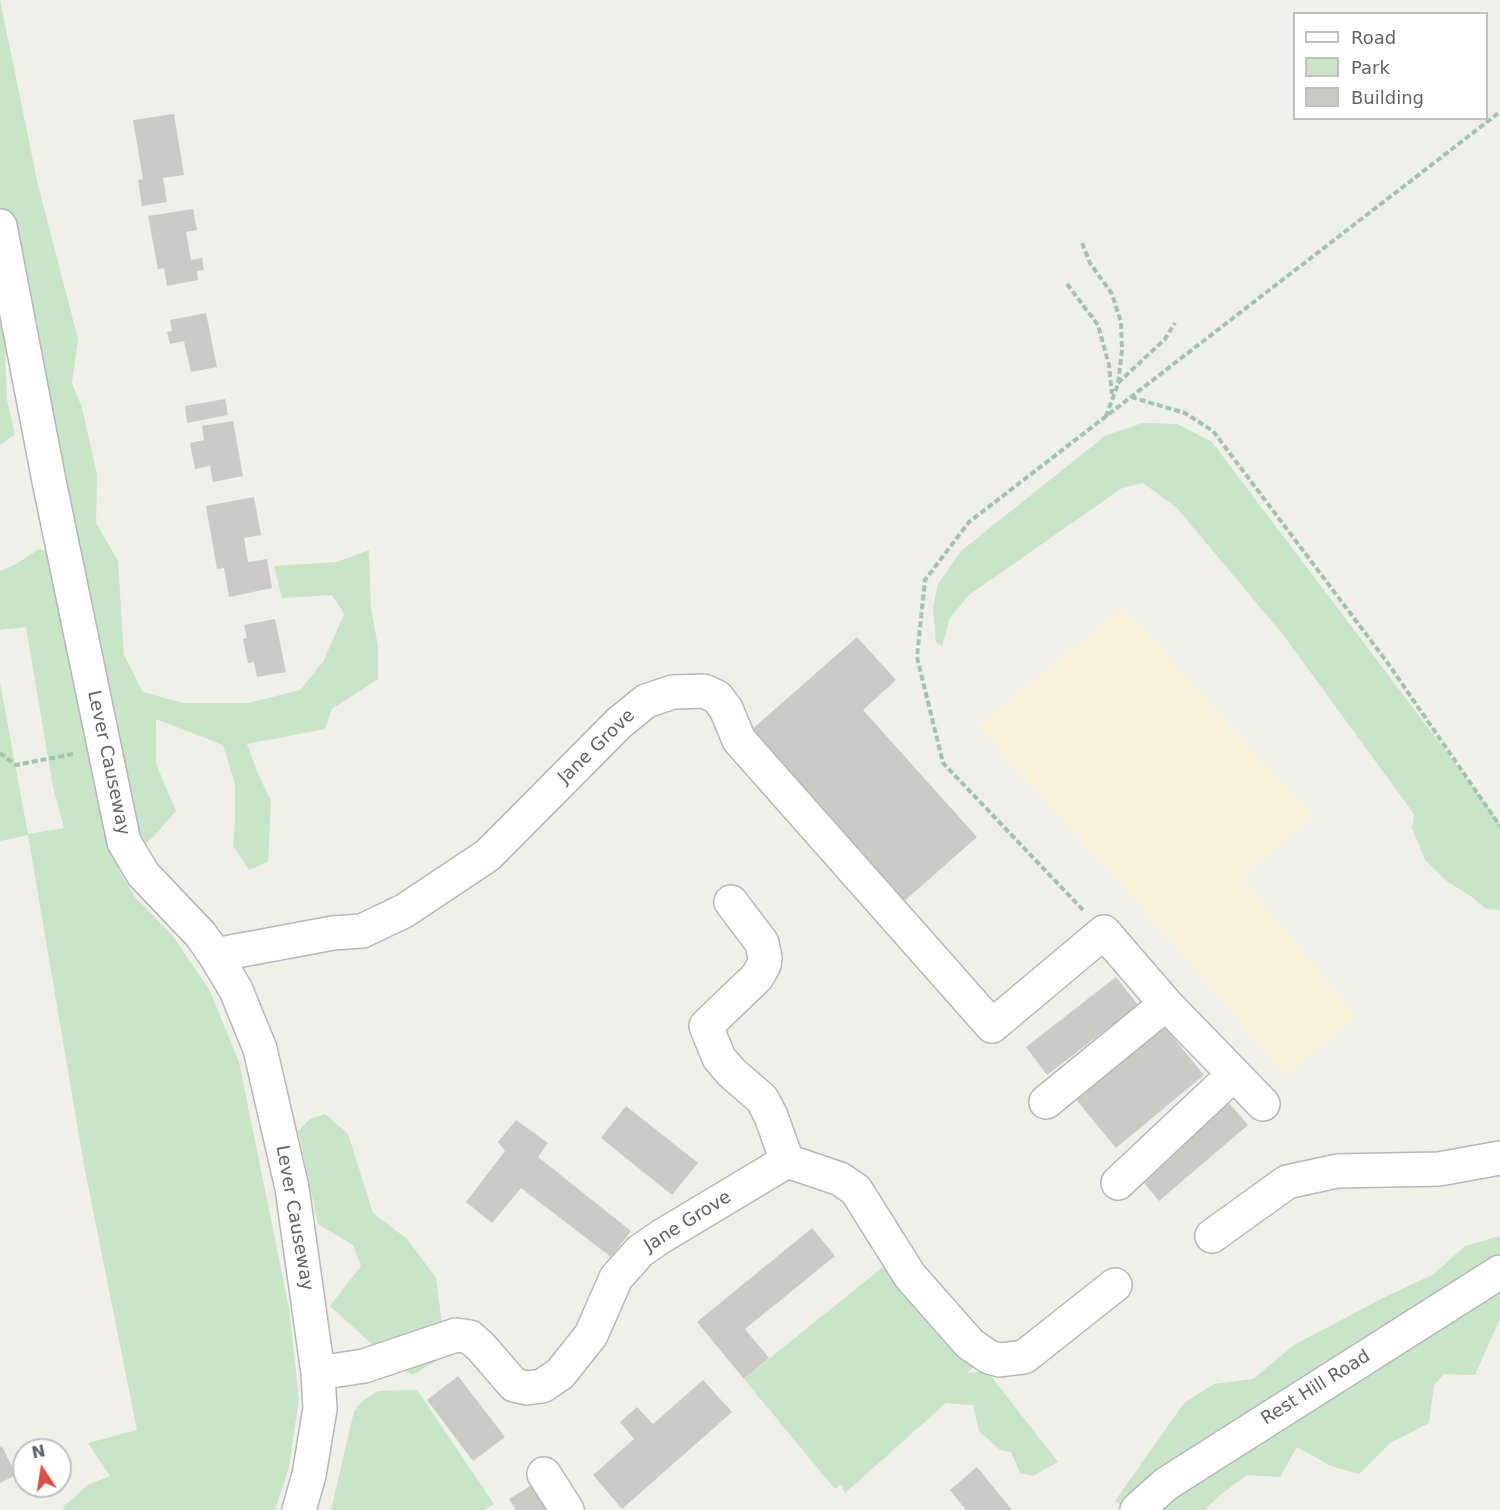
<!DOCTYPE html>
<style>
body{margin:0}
#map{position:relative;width:1500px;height:1510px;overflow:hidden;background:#f0efe8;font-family:"DejaVu Sans",sans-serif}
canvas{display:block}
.legend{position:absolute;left:1293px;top:12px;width:195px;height:108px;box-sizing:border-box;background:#fff;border:2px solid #bfc1c2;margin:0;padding:8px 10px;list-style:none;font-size:18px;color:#606367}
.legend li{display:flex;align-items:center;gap:12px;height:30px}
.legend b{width:30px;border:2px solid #bfc1c2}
.north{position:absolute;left:12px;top:1438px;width:60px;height:60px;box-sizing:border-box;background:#fff;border:2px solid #bfc1c2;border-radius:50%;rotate:348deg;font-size:16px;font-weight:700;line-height:24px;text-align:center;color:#606367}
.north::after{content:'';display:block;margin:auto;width:21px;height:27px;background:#db5144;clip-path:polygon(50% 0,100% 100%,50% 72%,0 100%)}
</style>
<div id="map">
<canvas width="1500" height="1510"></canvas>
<ul class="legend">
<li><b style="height:8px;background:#fff"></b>Road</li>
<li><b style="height:16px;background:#c8e5c8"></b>Park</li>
<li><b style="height:16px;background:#cccac5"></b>Building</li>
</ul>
<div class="north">N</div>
</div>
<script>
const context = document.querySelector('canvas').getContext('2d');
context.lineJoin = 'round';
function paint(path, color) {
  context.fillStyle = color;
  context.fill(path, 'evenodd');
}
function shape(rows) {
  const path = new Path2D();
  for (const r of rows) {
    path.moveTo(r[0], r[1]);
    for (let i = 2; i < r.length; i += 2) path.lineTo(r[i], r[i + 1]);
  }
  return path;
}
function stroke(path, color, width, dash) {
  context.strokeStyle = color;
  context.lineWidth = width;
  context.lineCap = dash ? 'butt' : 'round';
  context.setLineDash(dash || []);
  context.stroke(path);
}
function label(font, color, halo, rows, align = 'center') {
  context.font = font + ' "DejaVu Sans",sans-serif';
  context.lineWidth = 5;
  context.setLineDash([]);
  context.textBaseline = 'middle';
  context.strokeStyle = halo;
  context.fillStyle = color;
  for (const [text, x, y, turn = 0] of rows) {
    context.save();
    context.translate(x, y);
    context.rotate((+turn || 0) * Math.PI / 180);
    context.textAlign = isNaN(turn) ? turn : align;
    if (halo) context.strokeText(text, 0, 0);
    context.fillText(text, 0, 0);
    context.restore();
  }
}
const green = shape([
 [0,0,38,185,78,339,72,383,82,408,97,475,96,523,118,561,124,655,143,692,183,703,249,703,300,690,323,662,344,614,332,595,282,598,274,566,337,562,369,550,371,608,378,647,378,679,332,709,325,729,247,744,258,774,271,801,268,862,249,870,233,846,235,821,235,784,223,745,156,719,156,764,176,811,153,837,118,869,135,897,172,935,210,991,239,1062,289,1308,299,1399,289,1467,275,1510,63,1510,63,1507,88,1485,110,1476,88,1443,137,1430,84,1165,28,835,0,841,0,683,28,834,64,828,53,787,26,627,0,630,0,571,16,564,39,549,70,556,37,385,5,353,7,400,15,434,0,445],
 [1142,423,1177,424,1212,442,1500,823,1500,910,1486,909,1472,897,1448,882,1425,860,1412,828,1414,814,1284,636,1176,507,1143,483,1122,488,969,595,950,618,942,646,936,642,933,607,938,584,961,551,1105,436],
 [325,1114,348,1134,373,1213,407,1239,436,1278,446,1355,412,1375,385,1356,330,1306,361,1266,353,1245,318,1224,298,1131,310,1119],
 [1500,1236,1500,1319,1475,1375,1444,1374,1434,1385,1429,1423,1390,1443,1359,1474,1331,1466,1297,1447,1280,1477,1247,1475,1220,1495,1204,1510,1126,1510,1115,1501,1184,1403,1214,1384,1253,1379,1294,1345,1385,1297,1434,1274,1465,1246],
 [888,1263,974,1366,967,1373,987,1371,1058,1462,1033,1476,1020,1473,1011,1452,1000,1450,979,1431,973,1405,946,1403,845,1493,841,1484,835,1489,744,1379],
 [417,1390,494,1504,484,1510,331,1510,354,1411,364,1400,378,1391]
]);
const sand = shape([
 [1123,608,1312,816,1241,879,1356,1016,1285,1076,1169,938,978,726]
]);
const building = shape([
 [174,114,184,175,163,178,167,202,142,206,138,180,143,179,133,120],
 [193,209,197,230,186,232,191,260,202,258,204,270,197,271,198,280,167,286,164,268,158,269,148,216],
 [206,313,217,367,191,372,184,341,170,344,167,332,172,331,170,320],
 [225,399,228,415,187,423,185,406],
 [233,421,243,476,213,482,210,466,195,469,190,443,204,440,202,426],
 [254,497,261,535,244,538,248,562,267,559,272,588,229,597,224,568,217,569,206,506],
 [275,619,286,672,257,677,254,662,248,663,243,639,247,638,244,625],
 [857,637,896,680,863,710,977,837,901,904,749,732],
 [1116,977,1138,1005,1047,1075,1026,1047],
 [1162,1024,1204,1075,1116,1148,1074,1097],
 [1228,1102,1248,1125,1159,1201,1140,1178],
 [626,1106,698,1163,672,1195,601,1138],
 [516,1120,548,1143,538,1157,631,1231,611,1257,521,1188,492,1223,466,1202,505,1151,498,1142],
 [812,1228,835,1256,745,1329,769,1358,744,1379,697,1322],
 [458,1376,505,1437,473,1461,427,1400],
 [703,1380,732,1412,622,1509,593,1475,634,1439,620,1422,637,1407,653,1424],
 [2,1446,16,1475,0,1483,0,1448],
 [977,1467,1012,1510,966,1510,950,1490],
 [532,1485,546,1510,516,1510,509,1499]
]);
const path = shape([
 [1082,243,1090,263,1112,294,1121,322,1122,350,1118,384,1106,416],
 [1067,284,1098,325,1109,365,1112,394],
 [1118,383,1165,339,1175,323],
 [1131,397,1185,413,1213,431,1387,662,1500,826],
 [0,753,16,765,73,754],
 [1083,910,943,763,917,657,925,580,969,522,1500,112]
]);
const minor = shape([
 [0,226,49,481,124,842,143,874,201,935,215,955,236,990,260,1049,292,1188,318,1373,320,1409,309,1475,299,1510],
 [731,902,762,943,765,958,764,965,757,977,706,1026,719,1058,732,1073,762,1099,771,1116,787,1161,840,1179,856,1190,910,1276,970,1344,989,1357,1000,1360,1024,1357,1115,1285],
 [215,955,333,933,362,931,404,911,488,855,619,723,646,701,673,692,704,691,717,697,726,709,739,740,992,1026,1104,932,1166,1004,1263,1104],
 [1046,1102,1166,1004],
 [1118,1183,1234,1074],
 [1212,1236,1287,1182,1337,1171,1439,1169,1500,1158],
 [318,1373,364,1366,456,1335,470,1337,482,1348,514,1385,527,1388,542,1386,560,1374,591,1335,616,1278,640,1251,662,1236,787,1161],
 [544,1474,567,1510],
 [1137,1510,1166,1484,1500,1272]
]);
const streetNames = [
 ["Jane Grove",597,747,-44],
 ["Lever Causeway",108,763,78],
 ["Lever Causeway",294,1218,80],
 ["Jane Grove",688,1222,-32],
 ["Rest Hill Road",1316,1388,-32]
];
paint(green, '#c8e5c8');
paint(sand, '#f8f2db');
paint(building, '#cccac5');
stroke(minor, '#b5b8bb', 36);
stroke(path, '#a1c6ac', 4, [6, 3]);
stroke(minor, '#fff', 33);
label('18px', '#606367', '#fff', streetNames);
</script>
